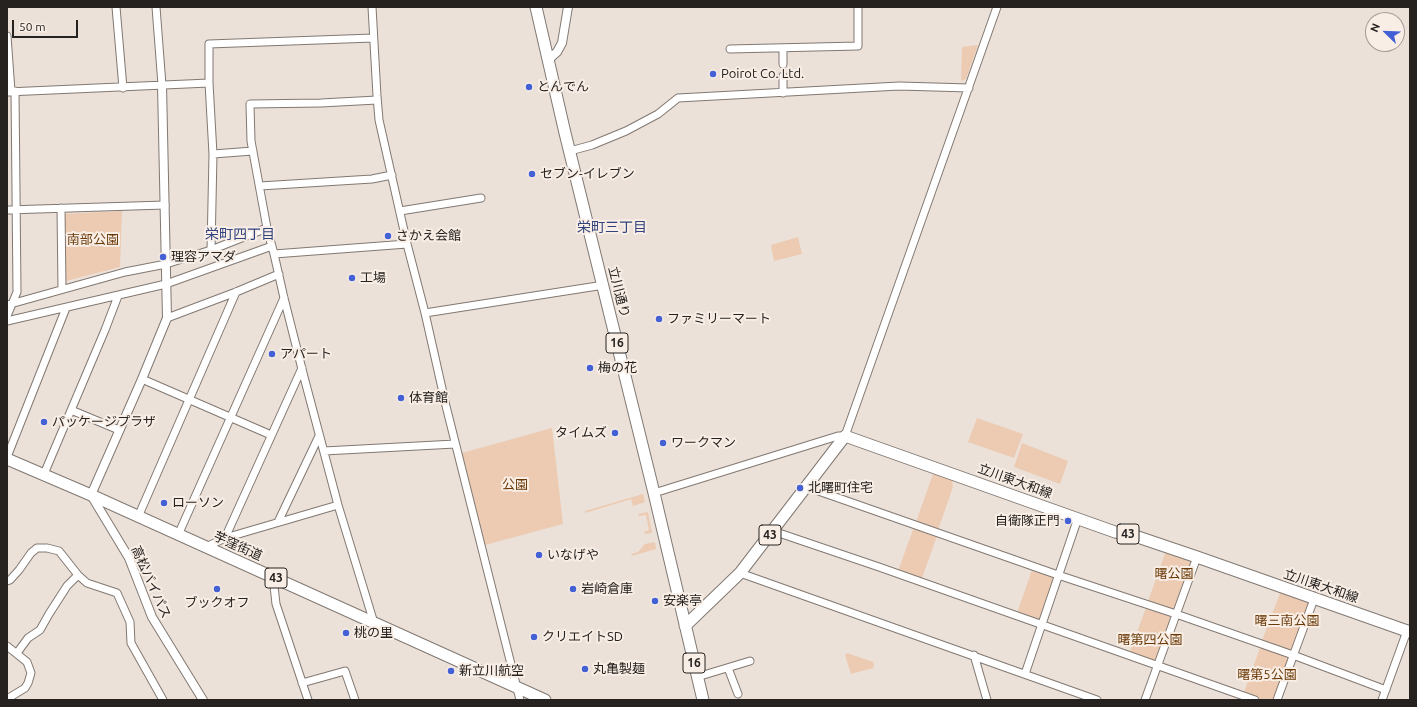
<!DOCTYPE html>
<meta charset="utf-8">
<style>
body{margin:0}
#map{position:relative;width:1417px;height:707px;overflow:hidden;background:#ebe1d9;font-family:Ubuntu,sans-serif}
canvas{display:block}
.frame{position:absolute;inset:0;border:8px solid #262220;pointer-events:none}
.north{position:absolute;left:1365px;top:12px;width:40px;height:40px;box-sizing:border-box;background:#f8eee6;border:1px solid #a49c97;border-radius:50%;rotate:293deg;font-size:11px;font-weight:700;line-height:16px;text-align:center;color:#262220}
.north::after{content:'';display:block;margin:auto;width:14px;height:18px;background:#4361d4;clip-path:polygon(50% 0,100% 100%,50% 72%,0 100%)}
.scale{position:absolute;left:12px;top:20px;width:66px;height:18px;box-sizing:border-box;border:2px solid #262220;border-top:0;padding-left:5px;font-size:12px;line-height:14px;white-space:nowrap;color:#262220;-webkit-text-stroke:3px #f8eee6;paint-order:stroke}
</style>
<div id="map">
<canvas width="1417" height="707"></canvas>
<div class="frame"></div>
<div class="north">N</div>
<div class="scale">50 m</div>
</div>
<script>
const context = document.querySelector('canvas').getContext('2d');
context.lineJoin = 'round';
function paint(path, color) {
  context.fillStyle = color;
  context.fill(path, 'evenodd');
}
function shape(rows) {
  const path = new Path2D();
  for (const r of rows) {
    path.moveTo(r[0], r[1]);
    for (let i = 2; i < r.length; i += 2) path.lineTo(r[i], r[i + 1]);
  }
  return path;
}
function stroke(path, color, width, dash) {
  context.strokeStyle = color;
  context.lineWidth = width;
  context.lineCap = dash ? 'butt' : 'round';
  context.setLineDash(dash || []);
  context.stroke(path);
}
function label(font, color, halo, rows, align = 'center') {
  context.font = font + ' Ubuntu,"Noto Sans JP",sans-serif';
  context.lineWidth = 4;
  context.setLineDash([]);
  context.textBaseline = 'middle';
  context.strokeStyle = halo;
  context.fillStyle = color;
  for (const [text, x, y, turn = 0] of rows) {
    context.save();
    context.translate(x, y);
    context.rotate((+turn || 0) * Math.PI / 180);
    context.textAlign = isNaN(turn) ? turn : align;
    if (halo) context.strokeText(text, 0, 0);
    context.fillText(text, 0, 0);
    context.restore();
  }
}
const green = shape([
 [978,45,966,79,961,81,962,47],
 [122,211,120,267,66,281,64,214],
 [798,237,802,254,774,261,771,245],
 [977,418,1023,434,1014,458,968,442],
 [552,428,563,524,485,545,462,453],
 [1022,443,1068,461,1060,484,1014,467],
 [933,474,952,480,953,487,938,530,916,522],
 [643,494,645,502,633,506,631,499,585,513,585,511],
 [648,512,652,533,645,534,644,532,649,530,646,515,639,516,638,514],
 [914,527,937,536,922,578,919,579,898,571],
 [655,542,656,549,632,556,631,554,638,552,645,544],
 [1167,548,1196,557,1175,613,1147,604],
 [1032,570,1056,578,1040,622,1017,613],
 [1282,588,1313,599,1292,654,1261,643],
 [1147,605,1174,615,1157,665,1129,654],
 [1261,645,1291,656,1276,700,1258,700,1243,695],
 [847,653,873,662,874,665,873,668,851,674,845,655]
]);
const minor = shape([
 [116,7,123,88],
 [156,7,162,85],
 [372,7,377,96,379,120,407,244,425,313,446,406,520,700],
 [7,36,11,91],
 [783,48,783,64],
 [730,49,858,46,858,7],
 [783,76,783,93],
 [209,83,209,44,373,38],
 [7,92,209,83,213,154,211,250],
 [570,151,592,145,626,131,658,114,678,98,899,86,969,88],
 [213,154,253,151],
 [260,186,372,179,392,175],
 [61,208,62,289],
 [7,210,165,205],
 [400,211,481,198],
 [274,254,407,244],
 [7,305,125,272,166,264,211,250,267,228],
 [425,313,604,285],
 [7,316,17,292,15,91],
 [167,318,236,292,279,274],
 [7,321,166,284,272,246],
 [142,379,271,435],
 [71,410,119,430],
 [324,451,455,444],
 [7,457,66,308],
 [44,474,105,330,118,296],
 [807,487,1058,575,1176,614,1293,655,1386,690],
 [654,493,838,436,845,436,997,7],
 [138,517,236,292],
 [278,522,319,436],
 [773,531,879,567,1255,700],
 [178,535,284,298],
 [225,538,302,368],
 [206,547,225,538,338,505],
 [740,573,1097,700],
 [273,577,276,604,308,700],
 [7,581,10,580,19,570,31,553,37,548,47,548,59,551,78,575,87,583,117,593,130,622,131,643,163,700],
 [374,623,338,505,304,377,284,298,274,254,267,228,251,141,250,104,321,103,377,100],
 [7,646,27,662,31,673,28,683,25,688,7,699],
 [17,653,28,638,40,630,49,614,67,586,78,575],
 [974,655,987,700],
 [728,668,738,694],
 [1025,674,1078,518],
 [697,677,750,661],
 [302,683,345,671,355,700],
 [1145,700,1197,557],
 [1277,700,1314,599],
 [1382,700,1407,631]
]);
const tertiary = shape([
 [548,60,557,52,562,43,568,7],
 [162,85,167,318,142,379,91,495,129,558,152,617,203,700]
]);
const primary = shape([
 [536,7,565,133,654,493,703,700],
 [7,459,91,495,545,700],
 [685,626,740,573,845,436,1115,532,1132,535,1197,557,1410,632]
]);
const markers = [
 [713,74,4,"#4361d4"],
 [529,87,4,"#4361d4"],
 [532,174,4,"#4361d4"],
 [388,236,4,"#4361d4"],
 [163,257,4,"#4361d4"],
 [352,278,4,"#4361d4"],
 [659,319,4,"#4361d4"],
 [272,354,4,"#4361d4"],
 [590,368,4,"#4361d4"],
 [401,398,4,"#4361d4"],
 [44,422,4,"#4361d4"],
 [615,433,4,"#4361d4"],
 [663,443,4,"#4361d4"],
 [800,488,4,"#4361d4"],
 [164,503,4,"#4361d4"],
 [1068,521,4,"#4361d4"],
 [539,555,4,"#4361d4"],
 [217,589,4,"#4361d4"],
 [573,589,4,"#4361d4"],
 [655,601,4,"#4361d4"],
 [346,633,4,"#4361d4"],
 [534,637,4,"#4361d4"],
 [585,669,4,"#4361d4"],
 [451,671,4,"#4361d4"]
];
const shields = [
 [617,343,22],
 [1128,534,22],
 [770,535,22],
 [276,578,22],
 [694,663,22]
];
const shieldNames = [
 ["16",617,343],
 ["43",1128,534],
 ["43",770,535],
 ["43",276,578],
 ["16",694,663]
];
const poiNames = [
 ["Poirot Co. Ltd.",721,74],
 ["とんでん",537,87],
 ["セブン-イレブン",540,174],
 ["さかえ会館",396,236],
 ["理容アマダ",171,257],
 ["工場",360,278],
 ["ファミリーマート",667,319],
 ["アパート",280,354],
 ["梅の花",598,368],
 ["体育館",409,398],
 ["パッケージプラザ",52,422],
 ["タイムズ",607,433,"right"],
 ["ワークマン",671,443],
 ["北曙町住宅",808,488],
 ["ローソン",172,503],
 ["自衛隊正門",1060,521,"right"],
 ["いなげや",547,555],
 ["岩崎倉庫",581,589],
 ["安楽亭",663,601],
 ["ブックオフ",217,603,"center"],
 ["桃の里",354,633],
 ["クリエイトSD",542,637],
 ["丸亀製麺",593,669],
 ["新立川航空",459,671]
];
const parkNames = [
 ["南部公園",93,240],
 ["公園",515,485],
 ["曙公園",1174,574],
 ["曙三南公園",1287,621],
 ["曙第四公園",1150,640],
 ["曙第5公園",1267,675]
];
const streetNames = [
 ["立川通り",619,292,76],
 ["立川東大和線",1015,481,20],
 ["芋窪街道",238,546,24],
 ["高松バイパス",151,582,66],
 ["立川東大和線",1321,586,19]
];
const neighbourhoodNames = [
 ["栄町三丁目",612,227],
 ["栄町四丁目",240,234]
];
paint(green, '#eccbb2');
stroke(minor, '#817872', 9);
stroke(tertiary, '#817872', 10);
stroke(primary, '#817872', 13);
stroke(minor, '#fff', 7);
stroke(tertiary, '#fff', 8);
stroke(primary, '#fff', 11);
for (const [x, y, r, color] of markers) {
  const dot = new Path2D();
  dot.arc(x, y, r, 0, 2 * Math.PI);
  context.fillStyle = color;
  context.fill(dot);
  stroke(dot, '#f8eee6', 1.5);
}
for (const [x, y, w] of shields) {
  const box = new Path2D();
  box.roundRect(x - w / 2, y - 10, w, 20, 3);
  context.fillStyle = '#f8eee6';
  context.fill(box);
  stroke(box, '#262220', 1);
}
label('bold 12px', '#262220', null, shieldNames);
label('13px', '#262220', '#f8eee6', poiNames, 'left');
label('13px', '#6a3907', '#f8eee6', parkNames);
label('13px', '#262220', '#f8eee6', streetNames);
label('14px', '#31437d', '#f8eee6', neighbourhoodNames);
</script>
